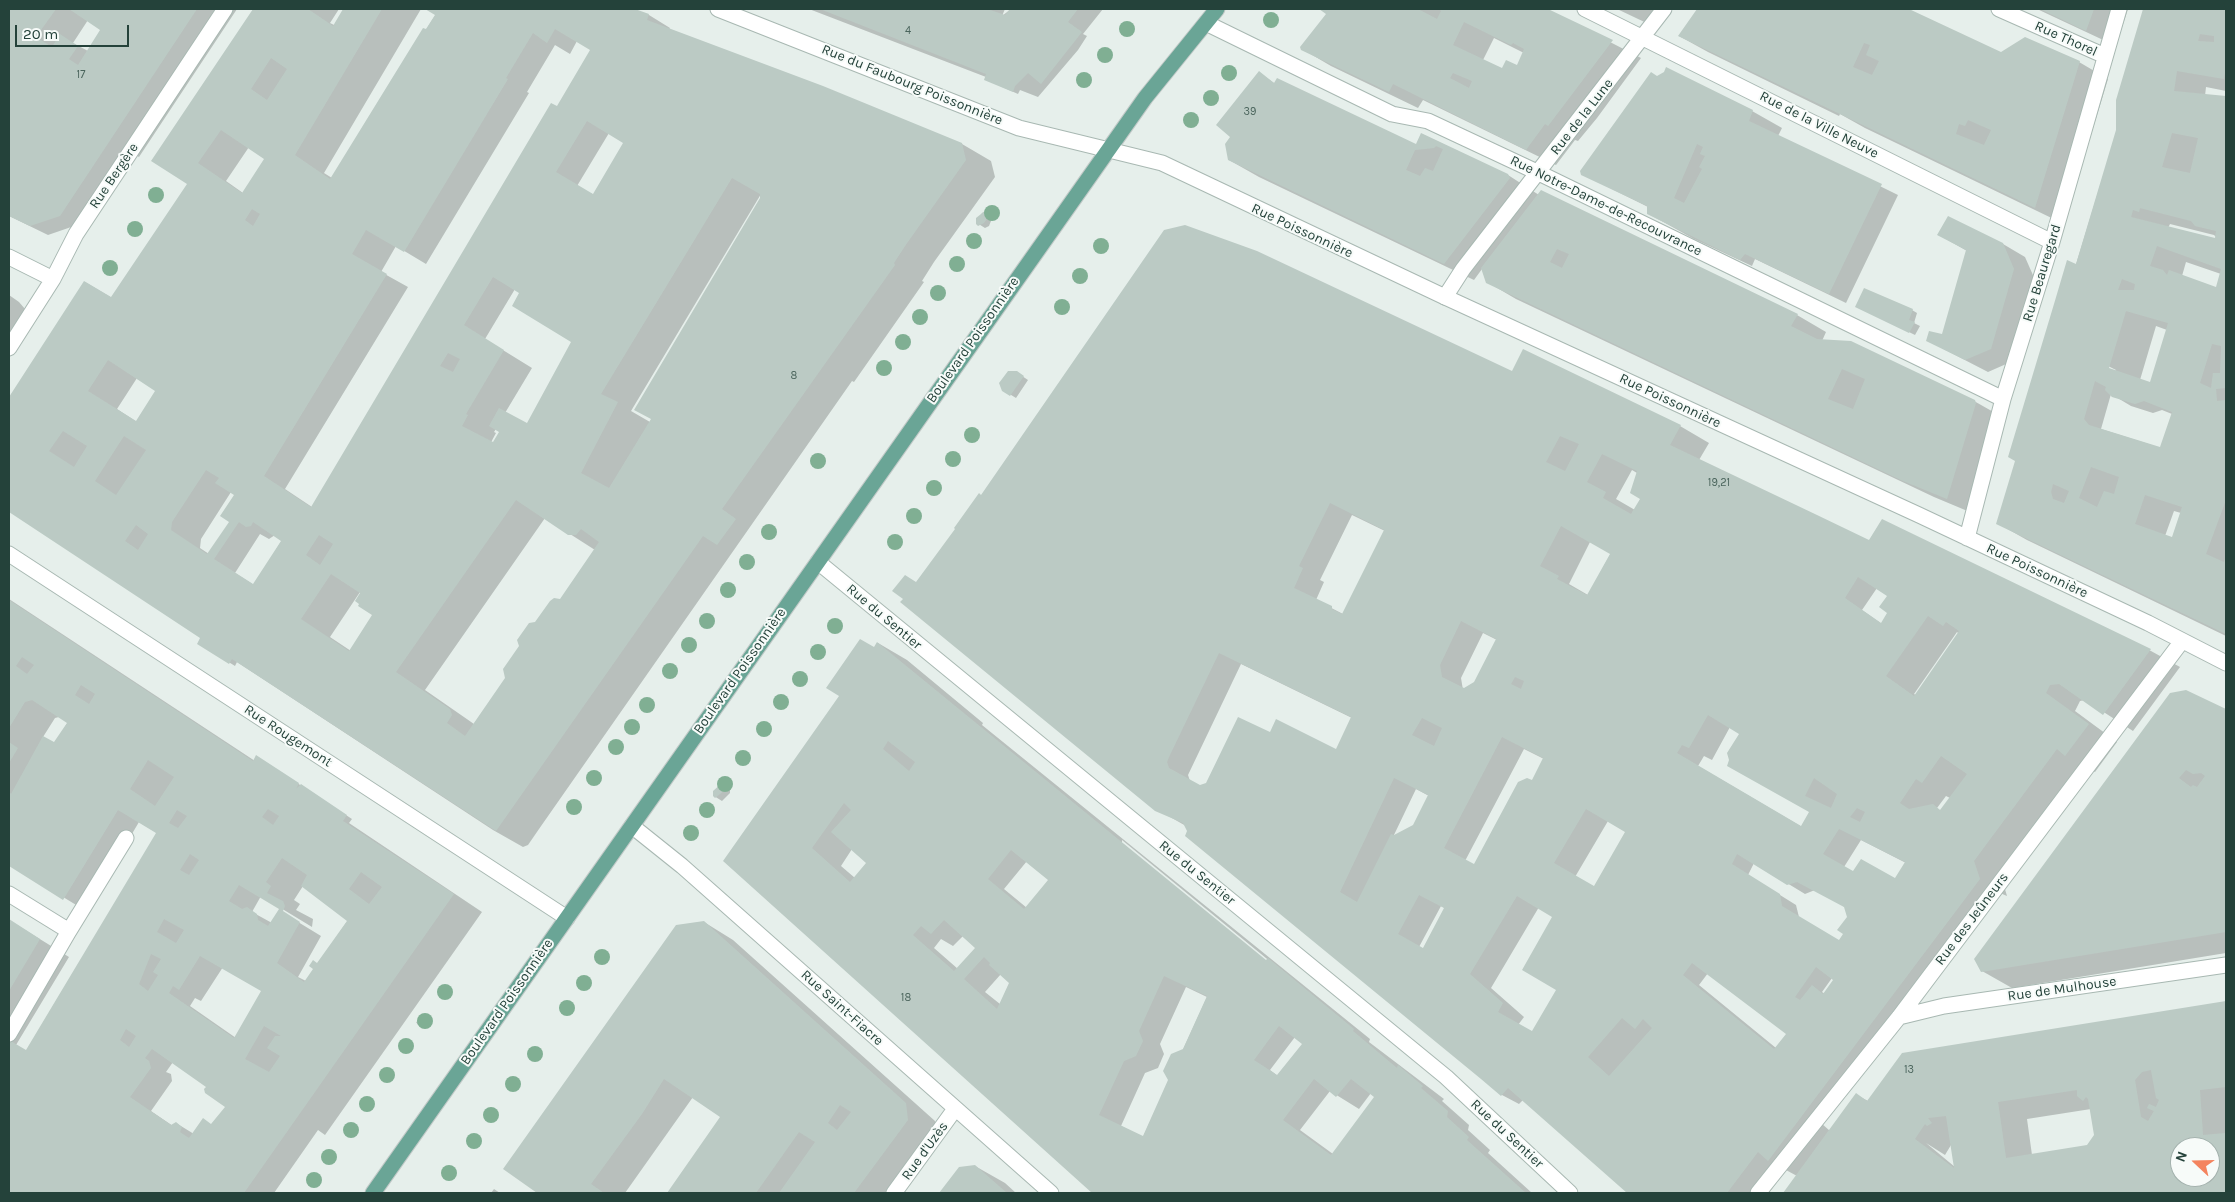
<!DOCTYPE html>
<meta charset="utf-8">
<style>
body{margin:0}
#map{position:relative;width:2235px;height:1202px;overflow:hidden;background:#e6efeb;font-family:Karla,sans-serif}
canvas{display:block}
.frame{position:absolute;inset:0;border:10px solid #24423a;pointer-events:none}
.north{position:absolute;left:2170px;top:1137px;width:50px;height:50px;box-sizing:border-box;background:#f7fbf9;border:1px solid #a3b1ad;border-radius:50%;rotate:291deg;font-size:14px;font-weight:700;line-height:20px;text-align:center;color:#24423a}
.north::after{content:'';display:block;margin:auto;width:18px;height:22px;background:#f4845f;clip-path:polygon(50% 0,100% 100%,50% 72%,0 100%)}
.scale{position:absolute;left:15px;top:25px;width:114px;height:22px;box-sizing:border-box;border:2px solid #24423a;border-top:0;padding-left:6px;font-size:15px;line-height:18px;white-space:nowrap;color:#24423a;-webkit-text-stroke:4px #f7fbf9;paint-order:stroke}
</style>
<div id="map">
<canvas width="2235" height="1202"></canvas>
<div class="frame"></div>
<div class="north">N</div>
<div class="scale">20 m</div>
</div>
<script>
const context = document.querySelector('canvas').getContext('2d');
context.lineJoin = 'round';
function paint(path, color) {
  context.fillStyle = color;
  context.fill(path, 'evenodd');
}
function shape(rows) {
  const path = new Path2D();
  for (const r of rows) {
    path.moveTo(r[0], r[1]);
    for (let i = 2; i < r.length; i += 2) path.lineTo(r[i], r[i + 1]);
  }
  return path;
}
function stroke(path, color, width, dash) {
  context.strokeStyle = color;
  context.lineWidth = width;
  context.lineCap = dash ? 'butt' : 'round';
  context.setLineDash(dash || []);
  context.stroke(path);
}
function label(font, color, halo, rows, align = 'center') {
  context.font = font + ' Karla,sans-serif';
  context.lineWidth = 4;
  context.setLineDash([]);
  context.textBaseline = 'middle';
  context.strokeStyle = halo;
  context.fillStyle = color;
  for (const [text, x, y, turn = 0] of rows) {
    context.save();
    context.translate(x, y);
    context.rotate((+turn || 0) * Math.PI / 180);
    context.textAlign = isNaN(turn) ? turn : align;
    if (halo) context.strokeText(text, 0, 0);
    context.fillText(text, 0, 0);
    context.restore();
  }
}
const shadow = shape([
 [9,9,237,9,139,157,127,150,77,225,48,235,9,216],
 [88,20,102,30,88,51,73,43],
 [254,9,339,9,330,23,334,25,345,9,421,9,324,173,332,178,436,14,427,9,631,9,649,15,670,28,669,30,962,144,991,161,995,177,934,262,922,281,924,282,854,382,852,381,539,829,528,845,523,847,493,830,237,662,235,666,198,643,202,638,9,511,9,399,85,282,112,298,189,184,153,161],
 [577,41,592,50,312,507,285,489,408,287,381,272,396,246,426,264,529,93,527,92,555,45,570,54],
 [609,133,625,143,594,195,577,186],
 [249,147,266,159,243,193,226,181],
 [761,194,761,199,650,422,631,411],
 [515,289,573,341,528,425,505,413,532,368,485,339],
 [137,378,157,390,137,422,117,409],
 [496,429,501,432,491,447,489,446,496,433,494,432],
 [231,492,235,494,231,522,209,554,200,548,201,539],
 [545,518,595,550,474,724,425,690],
 [260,534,269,539,275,535,282,540,254,585,235,573],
 [360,592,374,615,351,651,330,637],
 [809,9,1005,9,1002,16,1011,9,1103,9,1083,34,1087,36,1078,50,1038,97,1020,90,1018,94,991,82,986,77],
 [1321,9,1546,9,1641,58,1597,118,1578,141,1575,140,1556,165,1423,100,1418,108,1331,66,1302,49,1328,13],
 [1494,38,1524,53,1517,66,1503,69,1483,60],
 [1617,9,1668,9,1655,27],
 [1699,9,1906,9,2001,54,2079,62,2108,79,2064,224,1865,128,1840,114,1839,116,1708,52,1679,36],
 [2037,9,2128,9,2116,46],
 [2144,9,2226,9,2226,91,2206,87,2205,96,2226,98,2226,636,2027,540,1997,523,2117,130,2117,100],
 [2170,224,2214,235,2216,237,2216,240,2168,228],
 [2186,262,2221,274,2217,289,2182,276],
 [2156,326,2167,330,2151,384,2140,380],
 [2104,364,2116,370,2115,371,2103,366],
 [2111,394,2131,406,2153,413,2162,410,2172,414,2161,448,2101,429],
 [2174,511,2181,513,2172,539,2165,536],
 [1264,76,1274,83,1416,146,1422,134,1508,175,1539,195,1541,192,1797,315,1826,332,1822,341,1974,401,2004,418,1977,515,1934,497,1516,299,1487,282,1482,269,1474,280,1259,177,1229,160],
 [1752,111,1782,128,1778,136,1898,195,1846,303,1755,259,1752,266,1694,239,1649,214,1648,207,1582,174],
 [986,211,993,216,989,226,985,228,977,223,982,213],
 [1939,235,2003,244,2025,257,2036,282,2013,361,1988,372,1928,341,1943,335,1967,251],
 [9,295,19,302,25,309,27,320,17,346,9,358],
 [1862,309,1912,310,1917,313,1914,323,1920,326,1915,335],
 [1513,373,1680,426,1709,443,1699,460,1869,541,1882,521,2151,651,2180,667,2133,731,2085,700,2080,701,2075,711,2117,742,2095,772,2086,767,2002,879,2007,896,2000,893,1821,1123,1830,1131,1857,1095,1868,1101,1903,1054,2226,1002,2226,1193,1784,1193,1797,1176,1786,1170,1769,1193,1629,1193,1523,1100,1519,1104,1502,1095,1186,826,1156,809,916,583,982,497],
 [1632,470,1637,473,1641,498,1635,510,1616,499],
 [1352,515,1385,531,1343,614,1316,600,1324,582,1320,580],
 [1590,542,1611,553,1588,595,1569,584],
 [1877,588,1889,596,1889,613,1882,624,1862,610],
 [1957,632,1959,634,1916,695,1914,694],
 [1483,633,1497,640,1475,683,1463,690,1461,678],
 [1241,664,1352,718,1337,751,1271,733,1207,784,1200,786,1190,781,1188,775],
 [1730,727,1741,734,1811,812,1802,827,1698,766,1704,756,1712,760],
 [1524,749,1544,759,1532,781,1474,866,1465,861],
 [1416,789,1429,796,1414,826,1393,837],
 [1946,796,1950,798,1941,811,1937,808],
 [1608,821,1626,832,1594,888,1575,877],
 [1861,840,1906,863,1896,879,1854,873,1844,867],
 [1754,863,1805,894,1815,890,1845,907,1848,917,1844,934,1839,942,1799,917,1796,905,1748,875],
 [1441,906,1445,908,1423,949,1419,947],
 [1539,907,1617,956,1533,1033,1518,1025,1524,1017,1491,988],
 [1708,973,1788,1033,1776,1048,1699,985],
 [1832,978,1835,980,1825,994,1822,992],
 [2091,1109,2095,1135,2088,1146,2032,1155,2027,1119],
 [1926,1143,1945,1155,1951,1145,1955,1167],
 [2180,1147,2210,1147,2210,1177,2180,1177],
 [1022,376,1028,380,1016,398,1003,390],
 [9,599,255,761,262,760,352,819,349,823,482,912,325,1135,318,1130,274,1193,9,1193,9,920,69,957,16,1045,26,1051,157,833,139,822,86,911,9,864],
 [59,717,68,722,54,744,43,737,55,718],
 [303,886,348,920,306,981,298,977,321,936,280,911,272,923,252,912,261,896,312,927,313,919,296,910,300,904,294,900],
 [223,967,263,991,236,1038,190,1006,195,998,201,1001],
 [173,1062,208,1087,227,1106,212,1125,194,1134,176,1123,173,1126,151,1111,172,1081,171,1074,166,1072],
 [878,643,907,660,983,723,982,725,1370,1039,1369,1042,1444,1099,1442,1101,1469,1125,1468,1130,1490,1150,1488,1153,1532,1193,1094,1193,725,861],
 [1122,840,1272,963,1270,965,1122,843],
 [852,849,868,863,855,878,841,866],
 [1027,861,1050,880,1027,908,1004,889],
 [963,936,977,948,958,969,934,948,941,939,953,946],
 [1001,974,1010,982,1000,1004,985,992],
 [1186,987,1207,997,1143,1137,1121,1126,1145,1073,1158,1068,1164,1054,1160,1044],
 [1295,1037,1304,1044,1278,1076,1270,1070],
 [1330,1091,1359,1109,1371,1093,1376,1097,1333,1154,1300,1130],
 [2186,691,2226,710,2226,953,2012,988,1982,971],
 [718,786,730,789,730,793,722,801,714,796],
 [704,922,733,940,935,1121,937,1137,895,1193,668,1193,722,1116,693,1097,625,1193,539,1193,505,1169],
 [419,1021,424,1024,426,1026,424,1028,418,1025,416,1022],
 [975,1166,1005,1183,1016,1193,941,1193,960,1168],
 [494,1189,500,1193,491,1193]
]);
const building = shape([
 [9,9,56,9,36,37,52,47,60,34,78,46,69,59,78,65,100,30,69,9,197,9,60,216,30,226,9,216],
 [253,9,308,9,333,26,343,9,382,9,295,155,330,179,423,28,426,29,435,15,425,9,635,9,649,14,647,20,823,86,962,143,966,160,905,246,894,263,895,265,722,509,736,519,717,545,703,536,496,831,232,659,229,664,197,644,200,638,9,512,9,397,84,281,111,297,187,184,151,161],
 [555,29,590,50,557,106,551,103,311,507,264,476,387,274,352,254,366,230,404,252,508,79,506,78,533,33,547,43],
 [271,58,287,69,267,100,251,89],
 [587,121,623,143,593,194,556,172],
 [221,130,264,159,242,193,198,163],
 [732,178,760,194,760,198,634,410,651,419,609,488,581,473,618,402,601,394],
 [252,209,260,214,253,226,245,220],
 [493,277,519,293,512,306,571,342,527,423,499,408,489,426,499,432,493,442,462,426,468,415,466,414,504,350,464,325],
 [448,353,460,359,453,372,440,366],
 [108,360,155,391,136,421,88,391],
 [63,431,87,446,74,467,49,451],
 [124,436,146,450,116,495,95,481],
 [206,470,219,478,215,483,234,495,220,516,229,522,207,554,171,530,172,522],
 [516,500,568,535,576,535,581,529,599,542,560,599,554,598,550,601,535,622,529,623,517,640,519,646,503,669,505,678,465,736,447,723,452,715,450,709,396,672],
 [239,522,246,527,251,526,253,522,281,541,253,584,214,559],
 [136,525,148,534,138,550,125,541],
 [319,535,333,544,320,565,306,555],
 [331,574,360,593,355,601,359,604,358,606,372,615,349,651,301,619],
 [820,9,987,9,1005,15,1010,9,1078,9,1068,22,1082,32,1041,84,1028,73,1015,86,1013,92,984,80,986,74],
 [1319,9,1418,9,1437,19,1441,11,1439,9,1548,9,1613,40,1567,101,1548,126,1545,124,1526,150,1393,84,1389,92,1301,50,1300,47,1326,14],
 [1464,22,1511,45,1513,43,1524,49,1517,65,1506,60,1502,68,1453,45],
 [1453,73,1472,81,1469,88,1450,78],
 [1697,9,1909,9,2001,52,2025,37,2080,61,2035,208,1678,36],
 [1864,43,1870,45,1866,55,1879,61,1872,75,1853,67],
 [1968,120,1991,130,1984,145,1956,134,1959,124,1965,126],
 [2040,9,2094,9,2086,31],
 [2143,9,2226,9,2226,67,2224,79,2177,71,2174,91,2226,96,2226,388,2216,389,2217,401,2226,400,2226,500,2206,554,2224,562,2226,556,2226,634,1996,524,2015,461,2008,457,2054,304,2067,260,2076,264,2116,130,2116,100],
 [2200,34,2214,36,2214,42,2198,41],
 [2172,133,2198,138,2190,173,2162,167],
 [2140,208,2191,221,2195,226,2216,231,2215,238,2131,217,2133,210,2139,212],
 [2157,246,2221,269,2216,287,2169,270,2167,275,2163,270,2150,266],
 [2122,279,2135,284,2134,290,2118,290],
 [2126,311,2168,323,2150,382,2109,368],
 [2212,344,2221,346,2221,351,2220,373,2213,373,2211,388,2200,383],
 [2095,381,2106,387,2105,390,2112,397,2135,404,2144,401,2172,412,2160,447,2089,425,2084,419],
 [2091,467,2119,477,2114,494,2104,491,2097,507,2079,498],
 [2053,484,2069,491,2064,503,2053,499,2051,492],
 [2145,495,2182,507,2172,537,2135,524],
 [1666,67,1753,110,1749,121,1882,184,1829,294,1745,254,1740,260,1647,214,1647,206,1581,175,1580,171,1651,72,1657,76,1664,72],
 [1697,144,1703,147,1700,154,1705,156,1699,167,1702,169,1684,203,1674,198],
 [1259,71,1274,83,1277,78,1416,144,1421,133,1508,174,1510,178,1444,264,1228,160,1225,144,1230,137,1216,125],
 [1436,146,1443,149,1433,171,1425,168,1420,176,1406,170,1415,150,1434,148],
 [1541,190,1798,314,1791,326,1817,339,1851,341,1975,400,1976,403,1947,499,1903,481,1486,283,1481,268],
 [1557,249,1569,254,1562,268,1550,262],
 [1842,369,1865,379,1853,409,1828,399],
 [986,210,988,211,988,217,984,223,978,226,976,224,976,218],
 [1948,216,2003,243,2014,269,1991,349,1965,360,1926,341,1929,331,1942,334,1966,250,1937,235],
 [1185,225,1257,251,1512,371,1523,349,1681,425,1670,445,1817,515,1869,540,1882,519,2151,649,2103,715,2059,684,2050,685,2046,693,2089,724,2065,756,2057,749,1994,834,1974,861,1980,879,1768,1161,1758,1152,1727,1193,1627,1193,1508,1088,1501,1096,1481,1079,1185,836,1187,831,1183,823,1155,811,900,602,903,599,892,591,905,575,916,582,955,529,954,528,979,493,981,495,1164,230],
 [1560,436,1579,444,1565,471,1546,462],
 [1602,454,1637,471,1630,493,1640,499,1631,514,1603,498,1606,492,1587,482],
 [1330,503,1384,530,1342,614,1332,609,1332,606,1294,588,1303,568,1299,566],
 [1561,526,1610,554,1587,595,1557,579,1559,576,1540,566],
 [1858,577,1887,596,1879,607,1887,613,1881,623,1845,598],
 [1928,616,1943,626,1946,622,1959,631,1914,696,1886,676],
 [1461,621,1496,639,1474,682,1464,688,1442,677,1440,665],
 [1219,653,1351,717,1336,749,1276,719,1270,732,1238,717,1206,783,1200,785,1169,768,1167,762,1169,757],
 [1515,677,1524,681,1521,689,1511,684],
 [1708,715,1739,734,1727,753,1729,760,1727,766,1809,812,1801,826,1677,753,1682,745,1689,748],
 [1422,718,1442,728,1434,746,1412,735],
 [1502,737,1543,758,1532,780,1527,778,1518,782,1474,864,1444,848],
 [1941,756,1967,774,1940,810,1933,804,1909,809,1900,803,1916,779,1922,783],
 [1394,778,1428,795,1413,825,1394,835,1391,834,1357,902,1340,892],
 [1814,778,1837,794,1831,808,1805,796],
 [1857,808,1865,812,1860,822,1850,817],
 [1586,809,1625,832,1594,886,1554,863],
 [1839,829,1905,862,1895,878,1861,859,1853,871,1823,854],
 [1737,854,1787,885,1797,882,1844,907,1847,917,1837,930,1843,934,1839,940,1782,906,1780,894,1732,864],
 [1419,895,1444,908,1423,948,1398,934],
 [1517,896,1552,917,1522,970,1556,990,1532,1031,1498,1012,1503,1003,1470,974],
 [1692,963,1786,1034,1774,1049,1683,975],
 [1816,967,1833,980,1823,994,1812,985,1800,1000,1795,997],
 [1622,1018,1635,1029,1643,1019,1652,1028,1609,1076,1588,1057],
 [1864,288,1913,309,1909,320,1915,322,1909,333,1855,307],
 [1008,371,1017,371,1024,376,1010,396,1002,391,999,383],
 [9,600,253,761,256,755,299,783,296,789,301,784,347,815,343,821,454,894,244,1193,9,1193,9,1040,26,1050,156,833,118,810,63,900,9,866,9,792,11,794,43,736,54,742,67,723,32,700,25,702,9,728],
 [22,657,34,665,27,674,16,666],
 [81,685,95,694,89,704,75,695],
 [148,760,174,777,155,806,130,789],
 [268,809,279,816,273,825,262,817],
 [177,810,187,816,178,828,169,823],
 [190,854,199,860,189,875,180,870],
 [282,858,307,875,301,886,347,921,317,963,313,960,309,966,313,969,304,982,277,963,300,922,283,911,285,906,283,901,267,893,271,886,266,882],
 [361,872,382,887,369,904,349,889],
 [239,885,279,909,268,926,258,920,257,914,247,907,242,909,229,901],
 [164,919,184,930,176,943,157,932],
 [151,954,161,959,153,972,158,975,148,991,139,984],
 [200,956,261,991,234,1038,169,993,173,986,179,990],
 [264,1026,281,1036,275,1036,267,1048,280,1056,269,1072,245,1059],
 [126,1029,136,1036,129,1047,120,1040],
 [152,1049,206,1087,204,1089,205,1093,225,1107,211,1124,203,1118,189,1138,180,1132,182,1127,176,1122,171,1125,130,1097,151,1068,149,1061,145,1058],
 [860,639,874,647,877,642,1266,960,1268,958,1354,1029,1353,1031,1397,1068,1398,1065,1423,1086,1421,1088,1448,1111,1447,1117,1469,1137,1467,1140,1526,1193,1092,1193,723,861,839,696,826,688],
 [888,741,915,762,909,771,883,749],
 [844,803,851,810,831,832,866,863,850,882,812,848],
 [1011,850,1048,880,1024,909,988,879],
 [944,920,975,948,954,971,913,935,921,926,931,934],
 [984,957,990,963,989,965,1009,983,997,1009,964,979],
 [1164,976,1207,996,1183,1049,1171,1054,1163,1071,1168,1080,1143,1136,1099,1115,1124,1061,1136,1056,1143,1041,1139,1031],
 [1279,1026,1302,1044,1277,1075,1254,1060],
 [1314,1079,1336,1097,1351,1079,1374,1097,1331,1155,1283,1120],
 [2186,690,2226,709,2226,932,1981,972,1974,959,2170,693],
 [2186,770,2193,774,2201,773,2205,776,2197,787,2193,785,2191,787,2179,778],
 [9,742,18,748,9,763],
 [722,783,725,790,715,798,713,796,713,791],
 [9,919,40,939,9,991],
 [704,921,906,1103,908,1120,854,1193,779,1193,815,1142,799,1132,756,1193,667,1193,720,1117,664,1079,642,1114,591,1184,604,1193,537,1193,503,1169,676,925],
 [840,1105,851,1112,837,1130,828,1123],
 [2226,1001,2226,1087,2200,1090,2203,1135,2226,1133,2226,1193,1783,1193,1856,1093,1867,1101,1902,1053],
 [2151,1070,2156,1098,2159,1100,2156,1107,2149,1104,2147,1108,2154,1111,2148,1121,2141,1117,2135,1080,2142,1072],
 [2077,1090,2077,1096,2083,1101,2086,1097,2088,1099,2094,1135,2087,1145,2006,1158,1998,1102],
 [1946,1116,1954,1168,1915,1139,1925,1124,1927,1126,1932,1123,1928,1118],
 [2180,1147,2210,1147,2210,1177,2180,1177],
 [975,1165,1007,1193,939,1193,959,1167]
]);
const service = shape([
 [9,894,69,931,9,1034],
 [69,931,126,838]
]);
const pedestrian = shape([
 [1206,23,1392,114,1428,121,1539,173],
 [1109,150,1162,163,1445,297]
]);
const minor = shape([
 [1585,9,2052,242],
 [1664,9,1463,269,1445,297,1919,515,2148,623,2226,663],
 [1999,9,2105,56],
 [1539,173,2003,399],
 [9,257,53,279],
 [9,348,53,279,76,234,225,9],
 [1967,538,2003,399,2052,242,2119,9],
 [9,554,567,918],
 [818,562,1446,1077,1570,1193],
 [632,826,682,866,1051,1193],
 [1899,1017,1944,1006,2226,965],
 [894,1193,955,1109],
 [1758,1193,1899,1017,2182,641]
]);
const tertiary = shape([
 [718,9,1019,128,1109,150]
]);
const primary = shape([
 [373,1193,1145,98,1217,9]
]);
const trees = [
 [1271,20],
 [1127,29],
 [1105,55],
 [1229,73],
 [1084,80],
 [1211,98],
 [1191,120],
 [156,195],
 [992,213],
 [135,229],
 [974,241],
 [1101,246],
 [957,264],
 [110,268],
 [1080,276],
 [938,293],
 [1062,307],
 [920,317],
 [903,342],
 [884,368],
 [972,435],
 [953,459],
 [818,461],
 [934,488],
 [914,516],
 [769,532],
 [895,542],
 [747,562],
 [728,590],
 [707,621],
 [835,626],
 [689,645],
 [818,652],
 [670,671],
 [800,679],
 [781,702],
 [647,705],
 [632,727],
 [764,729],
 [616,747],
 [743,758],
 [594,778],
 [725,784],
 [574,807],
 [707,810],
 [691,833],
 [602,957],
 [584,983],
 [445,992],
 [567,1008],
 [425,1021],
 [406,1046],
 [535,1054],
 [387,1075],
 [513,1084],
 [367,1104],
 [491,1115],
 [351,1130],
 [474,1141],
 [329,1157],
 [449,1173],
 [314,1180]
];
const numberNames = [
 ["4",908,31],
 ["17",81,75],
 ["39",1250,112],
 ["8",794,376],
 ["19,21",1719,483],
 ["18",906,998],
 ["13",1909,1070]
];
const streetNames = [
 ["Rue Thorel",2066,39,24],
 ["Rue du Faubourg Poissonnière",912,85,22],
 ["Rue de la Lune",1582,117,-52],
 ["Rue de la Ville Neuve",1819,125,27],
 ["Rue Bergère",114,176,-56],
 ["Rue Notre-Dame-de-Recouvrance",1606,206,26],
 ["Rue Poissonnière",1302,231,25],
 ["Rue Beauregard",2042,273,-73],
 ["Boulevard Poissonnière",973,340,-55],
 ["Rue Poissonnière",1670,401,25],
 ["Rue Poissonnière",2037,571,25],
 ["Rue du Sentier",884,617,40],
 ["Boulevard Poissonnière",740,671,-55],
 ["Rue Rougemont",288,736,33],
 ["Rue du Sentier",1197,873,39],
 ["Rue des Jeûneurs",1972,919,-53],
 ["Rue de Mulhouse",2062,989,-8],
 ["Boulevard Poissonnière",507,1002,-55],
 ["Rue Saint-Fiacre",842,1008,42],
 ["Rue du Sentier",1507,1134,43],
 ["Rue d'Uzès",925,1151,-54]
];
paint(shadow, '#0003');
paint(building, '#bbcac4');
stroke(service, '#a8b8b2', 17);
stroke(pedestrian, '#a8b8b2', 17);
stroke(minor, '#a8b8b2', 17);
stroke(tertiary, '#a8b8b2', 17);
stroke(primary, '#c2cac8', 17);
stroke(service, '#fff', 15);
stroke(pedestrian, '#fff', 15);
stroke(minor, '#fff', 15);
stroke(tertiary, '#fff', 15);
stroke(primary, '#6aa596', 15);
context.fillStyle = '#80af93';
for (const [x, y] of trees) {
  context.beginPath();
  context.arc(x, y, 8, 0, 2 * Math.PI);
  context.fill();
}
label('11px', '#4a645c', null, numberNames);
label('14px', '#24423a', '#f7fbf9', streetNames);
</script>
